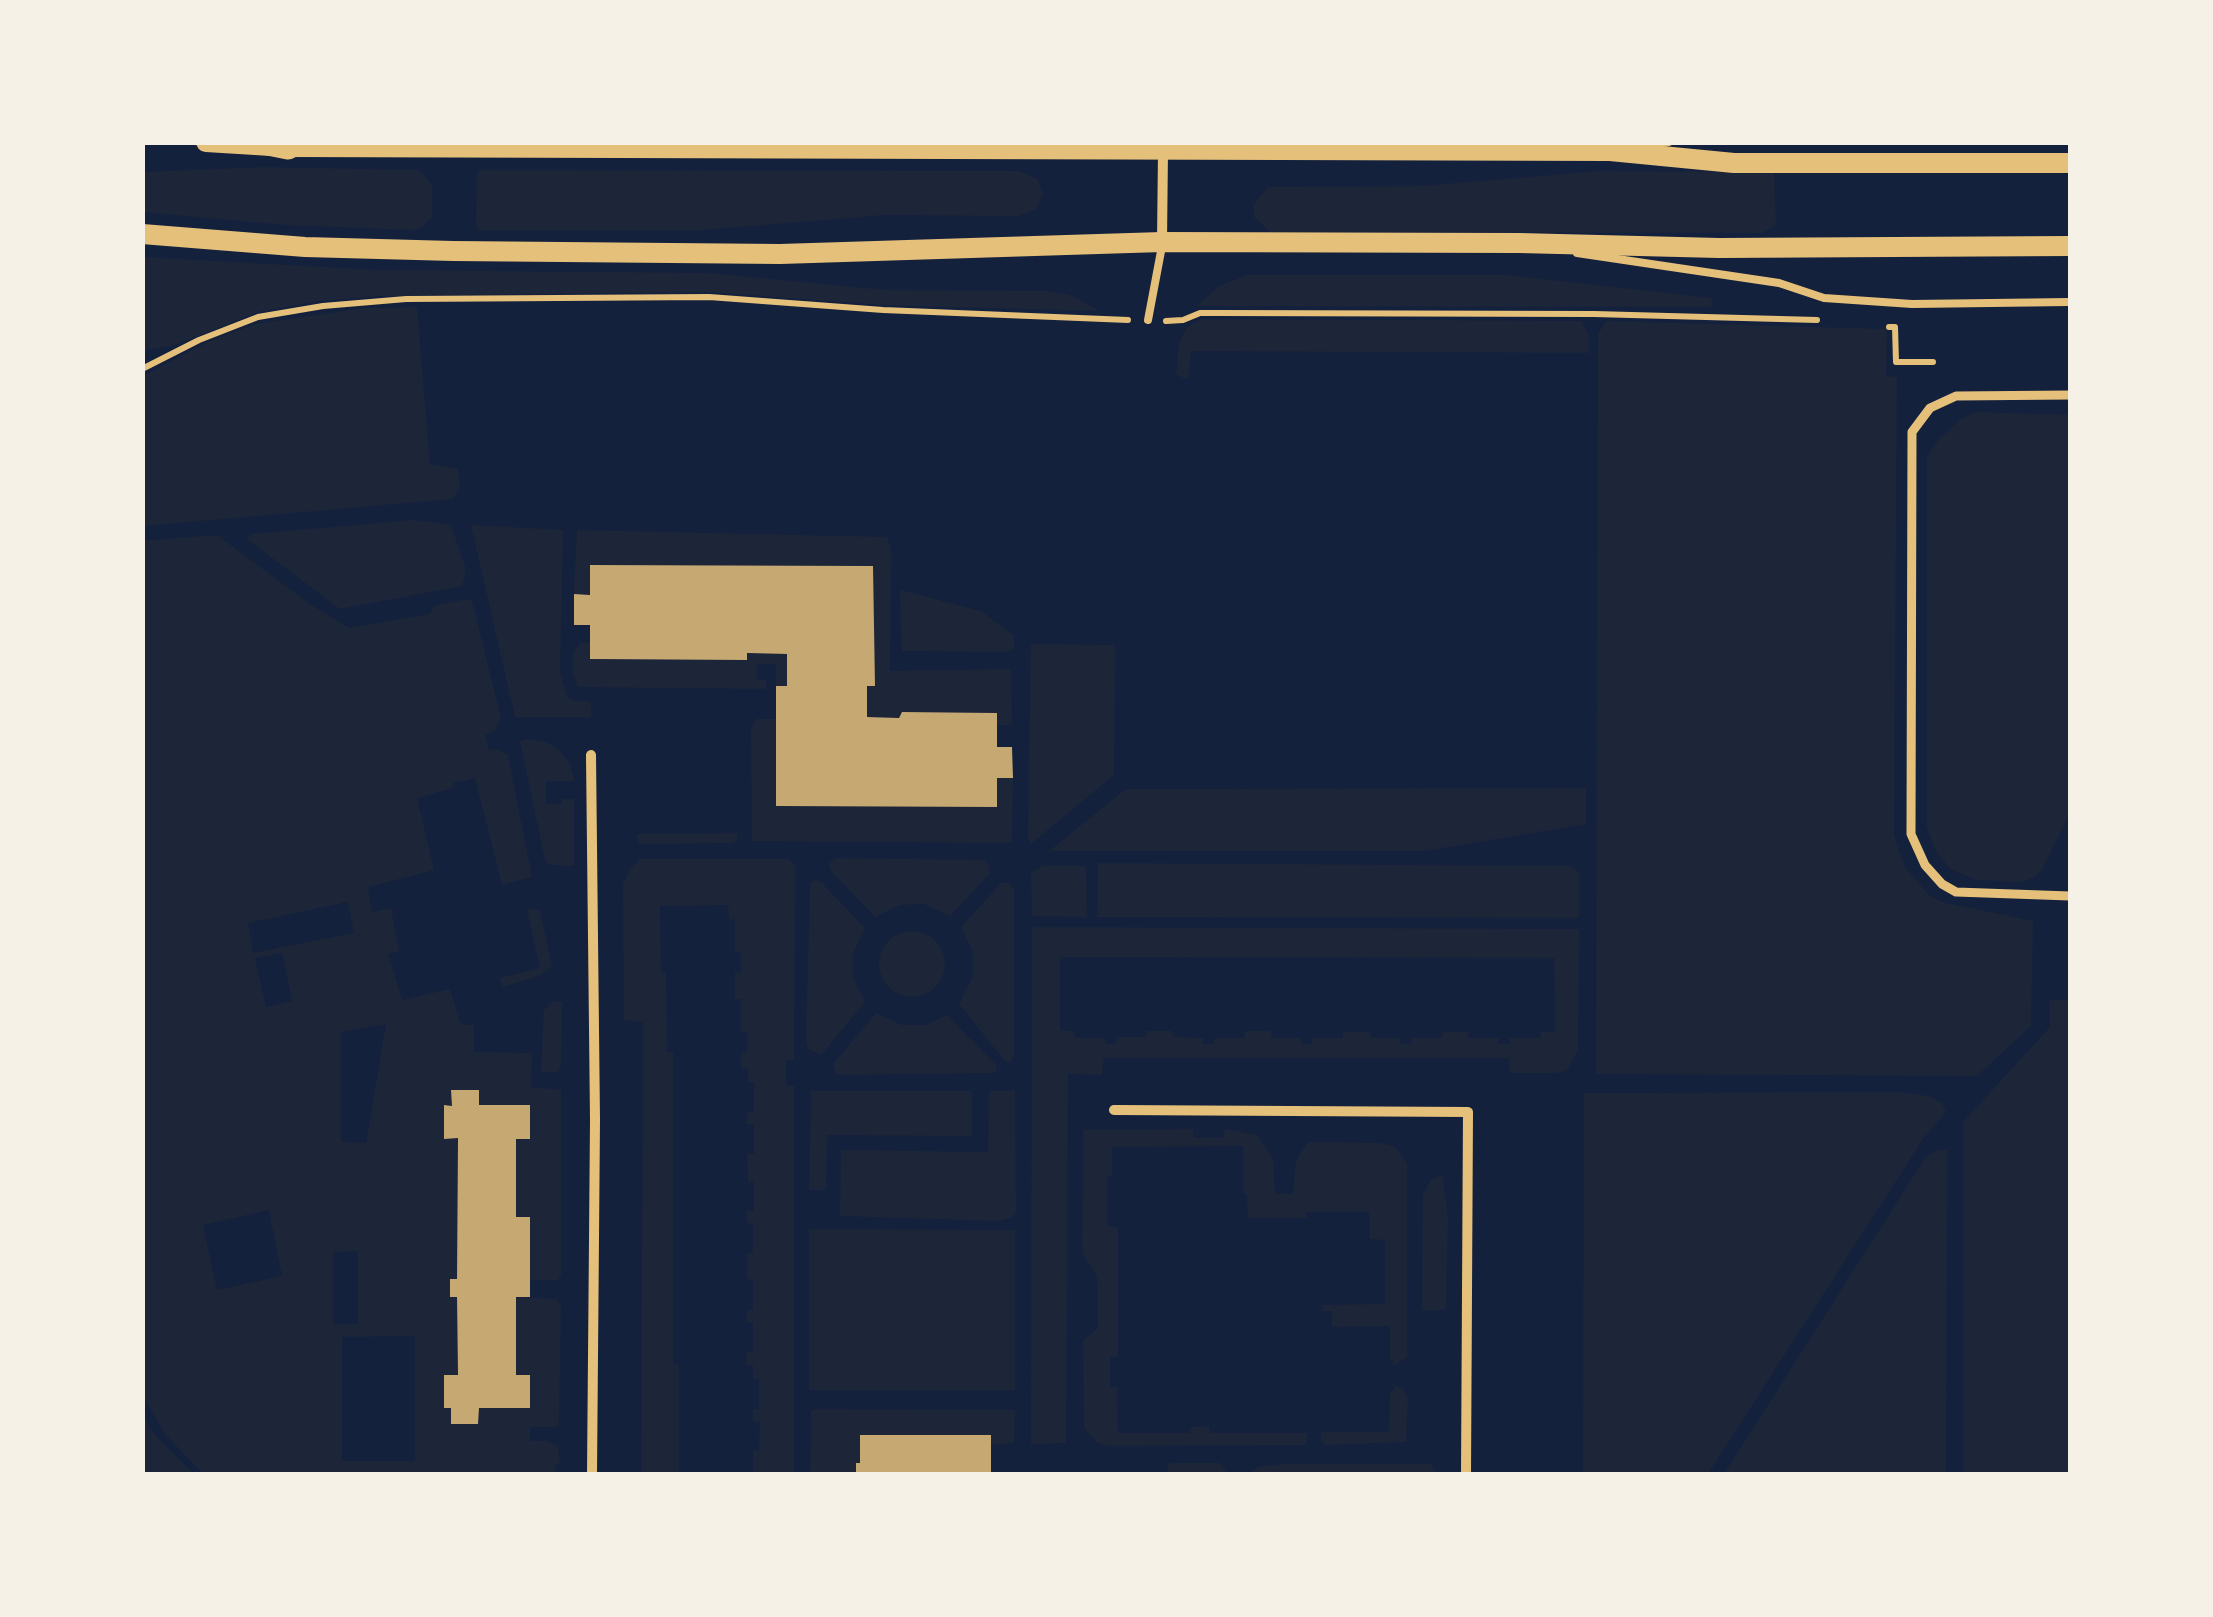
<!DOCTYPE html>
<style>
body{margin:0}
#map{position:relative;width:2213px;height:1617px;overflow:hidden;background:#14213d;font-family:Cabin,sans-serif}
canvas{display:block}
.frame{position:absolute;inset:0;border:145px solid #f6f1e7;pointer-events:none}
</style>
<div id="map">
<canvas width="2213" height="1617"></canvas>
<div class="frame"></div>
</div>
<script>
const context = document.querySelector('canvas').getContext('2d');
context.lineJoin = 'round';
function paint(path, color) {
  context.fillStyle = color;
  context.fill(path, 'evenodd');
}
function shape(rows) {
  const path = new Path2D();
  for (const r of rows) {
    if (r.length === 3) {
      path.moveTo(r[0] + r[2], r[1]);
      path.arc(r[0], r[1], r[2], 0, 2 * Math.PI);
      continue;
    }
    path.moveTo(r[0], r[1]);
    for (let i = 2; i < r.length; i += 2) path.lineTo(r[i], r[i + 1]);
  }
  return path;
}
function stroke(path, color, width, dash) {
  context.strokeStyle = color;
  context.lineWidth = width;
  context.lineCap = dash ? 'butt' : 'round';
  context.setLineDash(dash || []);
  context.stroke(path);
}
const green = shape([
 [263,167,419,170,432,185,432,217,421,228,414,230,285,225,143,212,143,172],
 [481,170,1020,171,1038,179,1043,195,1035,210,1018,216,885,215,702,230,479,230,476,227,477,173],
 [1599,171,1774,172,1776,225,1762,233,1270,232,1254,217,1254,204,1268,187,1421,186],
 [143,257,379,270,708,273,885,290,1046,291,1070,295,1100,311,883,305,708,292,380,296,319,301,258,312,172,346,143,350],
 [1248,275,1507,275,1712,298,1711,307,1196,306,1221,285],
 [417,307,430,464,458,469,460,486,453,499,143,526,143,376,207,342,255,324,365,308],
 [1201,319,1581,321,1589,335,1589,353,1191,351,1189,378,1184,378,1176,374,1179,343,1187,327],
 [1606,321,1887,329,1886,376,1897,377,1894,834,1904,866,1929,895,1942,902,2033,921,2031,1026,1977,1076,1596,1074,1598,334],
 [1976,412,2070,415,2070,813,2042,870,2033,878,2020,882,1977,880,1950,869,1935,850,1927,827,1927,457,1939,439,1961,419],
 [415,520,451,525,466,569,462,586,340,609,247,539,251,534],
 [471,525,563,530,560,672,567,696,573,700,591,702,591,717,515,717],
 [577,530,887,537,891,549,890,671,1011,669,1012,725,997,725,997,713,902,712,899,718,867,717,867,686,875,685,872,566,590,565,590,595,574,594],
 [217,535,307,602,349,628,429,614,436,605,467,599,472,601,501,718,495,730,485,735,489,750,497,749,508,755,532,877,502,885,475,778,453,783,453,788,417,798,434,870,368,887,372,912,391,908,399,951,388,954,402,1000,450,989,460,1022,464,1025,474,1025,474,1052,532,1053,531,1087,561,1090,561,1275,558,1280,530,1280,530,1218,516,1217,516,1139,530,1139,530,1106,479,1105,479,1090,452,1090,452,1106,445,1105,444,1138,458,1138,457,1279,450,1279,450,1297,457,1297,458,1375,444,1375,444,1407,451,1408,451,1424,479,1408,530,1408,530,1376,516,1375,516,1297,557,1299,561,1306,559,1423,556,1427,530,1427,530,1441,547,1441,558,1446,560,1464,555,1464,555,1474,203,1474,165,1434,143,1397,142,541],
 [348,902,354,933,253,953,248,923],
 [282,953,292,1001,266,1007,255,958],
 [386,1024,366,1143,341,1142,341,1032],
 [269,1210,282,1276,217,1290,203,1225],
 [358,1251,358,1324,333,1324,333,1252],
 [415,1336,415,1461,342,1461,342,1337],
 [900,590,981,611,1014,636,1014,648,1009,652,902,651],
 [580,643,590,643,590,659,746,660,747,653,787,654,787,686,776,686,776,664,757,664,757,680,766,680,766,689,578,687,573,674,573,653],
 [1031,644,1115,645,1114,775,1031,844,1028,838],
 [756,719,776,719,996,807,997,778,1013,778,1012,843,752,841,751,727],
 [527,739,543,741,557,748,569,762,575,781,546,781,546,804,561,804,562,799,574,799,574,866,551,865,545,860,520,741],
 [1586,788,1586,824,1424,851,1049,851,1126,789],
 [737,833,737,840,733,843,640,844,637,840,637,834],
 [835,858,984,860,990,866,989,874,950,916,924,904,900,905,875,917,830,870,829,864],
 [640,859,789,859,795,866,794,1060,786,1060,786,1086,794,1086,794,1474,753,1474,753,1451,759,1450,760,1422,753,1421,753,1409,759,1409,759,1379,753,1379,753,1365,747,1365,746,1352,753,1351,753,1322,746,1322,747,1310,753,1309,753,1280,747,1279,747,1253,753,1253,753,1224,747,1223,747,1211,754,1211,754,1182,748,1181,747,1154,754,1154,754,1125,747,1124,747,1117,748,1112,754,1111,754,1082,748,1082,748,1068,741,1068,741,1053,747,1052,747,1032,741,1032,741,999,735,999,735,973,741,972,741,953,735,952,735,920,729,919,728,905,660,906,661,972,666,973,667,1052,673,1052,673,1364,679,1365,679,1474,641,1474,643,1022,624,1020,623,885,630,869],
 [1098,863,1571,866,1579,873,1579,918,1097,917],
 [1042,866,1086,866,1087,917,1032,916,1031,873],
 [814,880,821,882,865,928,853,954,853,978,865,1002,821,1055,808,1049,806,1040,810,884],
 [1001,883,1009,883,1014,889,1014,1055,1011,1063,1004,1060,959,1004,973,976,973,952,961,927],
 [533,908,540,911,552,966,540,976,502,987,500,978,540,968,527,910],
 [1032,927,1579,929,1578,1050,1567,1070,1557,1073,1510,1073,1509,1058,1104,1058,1102,1075,1068,1074,1066,1443,1031,1444],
 [1060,957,1554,958,1555,1031,1541,1032,1540,1038,1510,1038,1510,1044,1499,1044,1498,1038,1469,1038,1468,1032,1442,1032,1442,1038,1412,1038,1411,1044,1401,1044,1400,1038,1370,1038,1370,1032,1343,1032,1343,1038,1313,1038,1312,1044,1302,1044,1301,1038,1272,1038,1271,1031,1245,1031,1245,1038,1215,1038,1213,1044,1203,1044,1203,1038,1173,1037,1172,1031,1147,1031,1146,1037,1117,1037,1116,1044,1105,1044,1105,1038,1075,1038,1074,1031,1060,1031],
 [912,964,33],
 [2049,1000,2070,1000,2070,1474,1963,1474,1963,1122,2050,1027],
 [554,1001,562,1002,561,1066,558,1072,541,1072,544,1010],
 [876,1013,902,1025,926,1025,947,1015,997,1066,996,1071,991,1073,836,1075,833,1064],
 [811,1091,972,1091,972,1136,827,1135,826,1190,809,1190],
 [989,1091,1015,1091,1016,1213,1011,1218,998,1221,840,1216,841,1150,988,1152],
 [1899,1092,1929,1096,1942,1103,1946,1112,1923,1139,1708,1474,1583,1474,1584,1093],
 [1193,1129,1194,1138,1224,1138,1225,1129,1257,1135,1273,1158,1275,1194,1293,1194,1296,1160,1308,1142,1379,1143,1394,1146,1407,1163,1407,1357,1393,1366,1394,1361,1390,1361,1390,1326,1332,1327,1332,1311,1322,1311,1322,1305,1385,1304,1385,1240,1370,1239,1369,1212,1307,1212,1306,1218,1248,1218,1247,1194,1243,1193,1243,1146,1112,1147,1112,1176,1107,1177,1107,1226,1118,1227,1118,1357,1110,1357,1110,1387,1117,1387,1118,1433,1190,1433,1191,1427,1209,1426,1210,1433,1308,1433,1306,1445,1109,1446,1098,1443,1084,1428,1083,1341,1098,1328,1097,1276,1082,1253,1083,1130],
 [1947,1149,1946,1474,1724,1474,1925,1158,1934,1151],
 [1442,1174,1448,1217,1446,1310,1422,1310,1423,1194,1431,1180],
 [809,1229,1015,1230,1015,1390,809,1390],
 [1394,1385,1403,1389,1408,1400,1406,1442,1326,1445,1321,1440,1321,1432,1389,1432,1390,1391,1394,1391],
 [815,1409,1015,1410,1014,1443,991,1445,991,1435,861,1435,860,1463,856,1463,856,1474,810,1474,811,1411],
 [143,1417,156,1436,194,1474,143,1474],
 [1171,1463,1220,1463,1228,1474,1167,1474,1168,1465],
 [1281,1464,1431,1464,1434,1469,1433,1474,1250,1474,1258,1467]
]);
const building = shape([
 [590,565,873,566,875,686,867,686,867,717,899,718,902,712,997,713,997,747,1012,747,1013,778,997,778,997,807,776,806,776,686,787,686,787,654,747,653,747,660,590,659,590,625,574,625,574,594,590,595],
 [451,1090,479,1090,479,1105,530,1105,530,1139,516,1139,516,1217,530,1217,530,1297,516,1297,516,1375,530,1375,530,1408,479,1408,478,1424,451,1424,451,1408,444,1408,444,1375,458,1375,457,1297,450,1297,450,1279,457,1279,458,1138,444,1139,444,1105,452,1106],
 [860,1435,991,1435,991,1474,856,1474,856,1463,860,1463]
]);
const path = shape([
 [1166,321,1183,320,1200,313,1216,313,1594,314,1817,320],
 [1889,327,1895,327,1896,362,1933,362],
 [142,369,199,340,258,317,323,306,406,299,709,297,883,310,1128,320]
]);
const service = shape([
 [1644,146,1669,142],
 [1577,253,1779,283,1824,298,1912,304,2070,302],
 [1148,320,1162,246]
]);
const pedestrian = shape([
 [2070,395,1956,396,1930,408,1912,432,1911,834,1925,865,1942,884,1956,892,2070,896]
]);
const minor = shape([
 [1162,242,1163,151],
 [591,755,595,1120,592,1474],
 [1114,1110,1468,1112,1466,1474]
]);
const secondary = shape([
 [206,142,288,147,1610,151,1734,163,2070,163],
 [142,234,305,247,453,251,780,254,1162,242,1519,243,1719,248,2070,246]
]);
const trunk = shape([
 [263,142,288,147]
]);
paint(green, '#1d2539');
paint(building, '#c6a872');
stroke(path, '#e5c07b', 6);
stroke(service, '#e5c07b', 8);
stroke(pedestrian, '#e5c07b', 9);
stroke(minor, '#e5c07b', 10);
stroke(secondary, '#e5c07b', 20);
stroke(trunk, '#e5c07b', 25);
</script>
